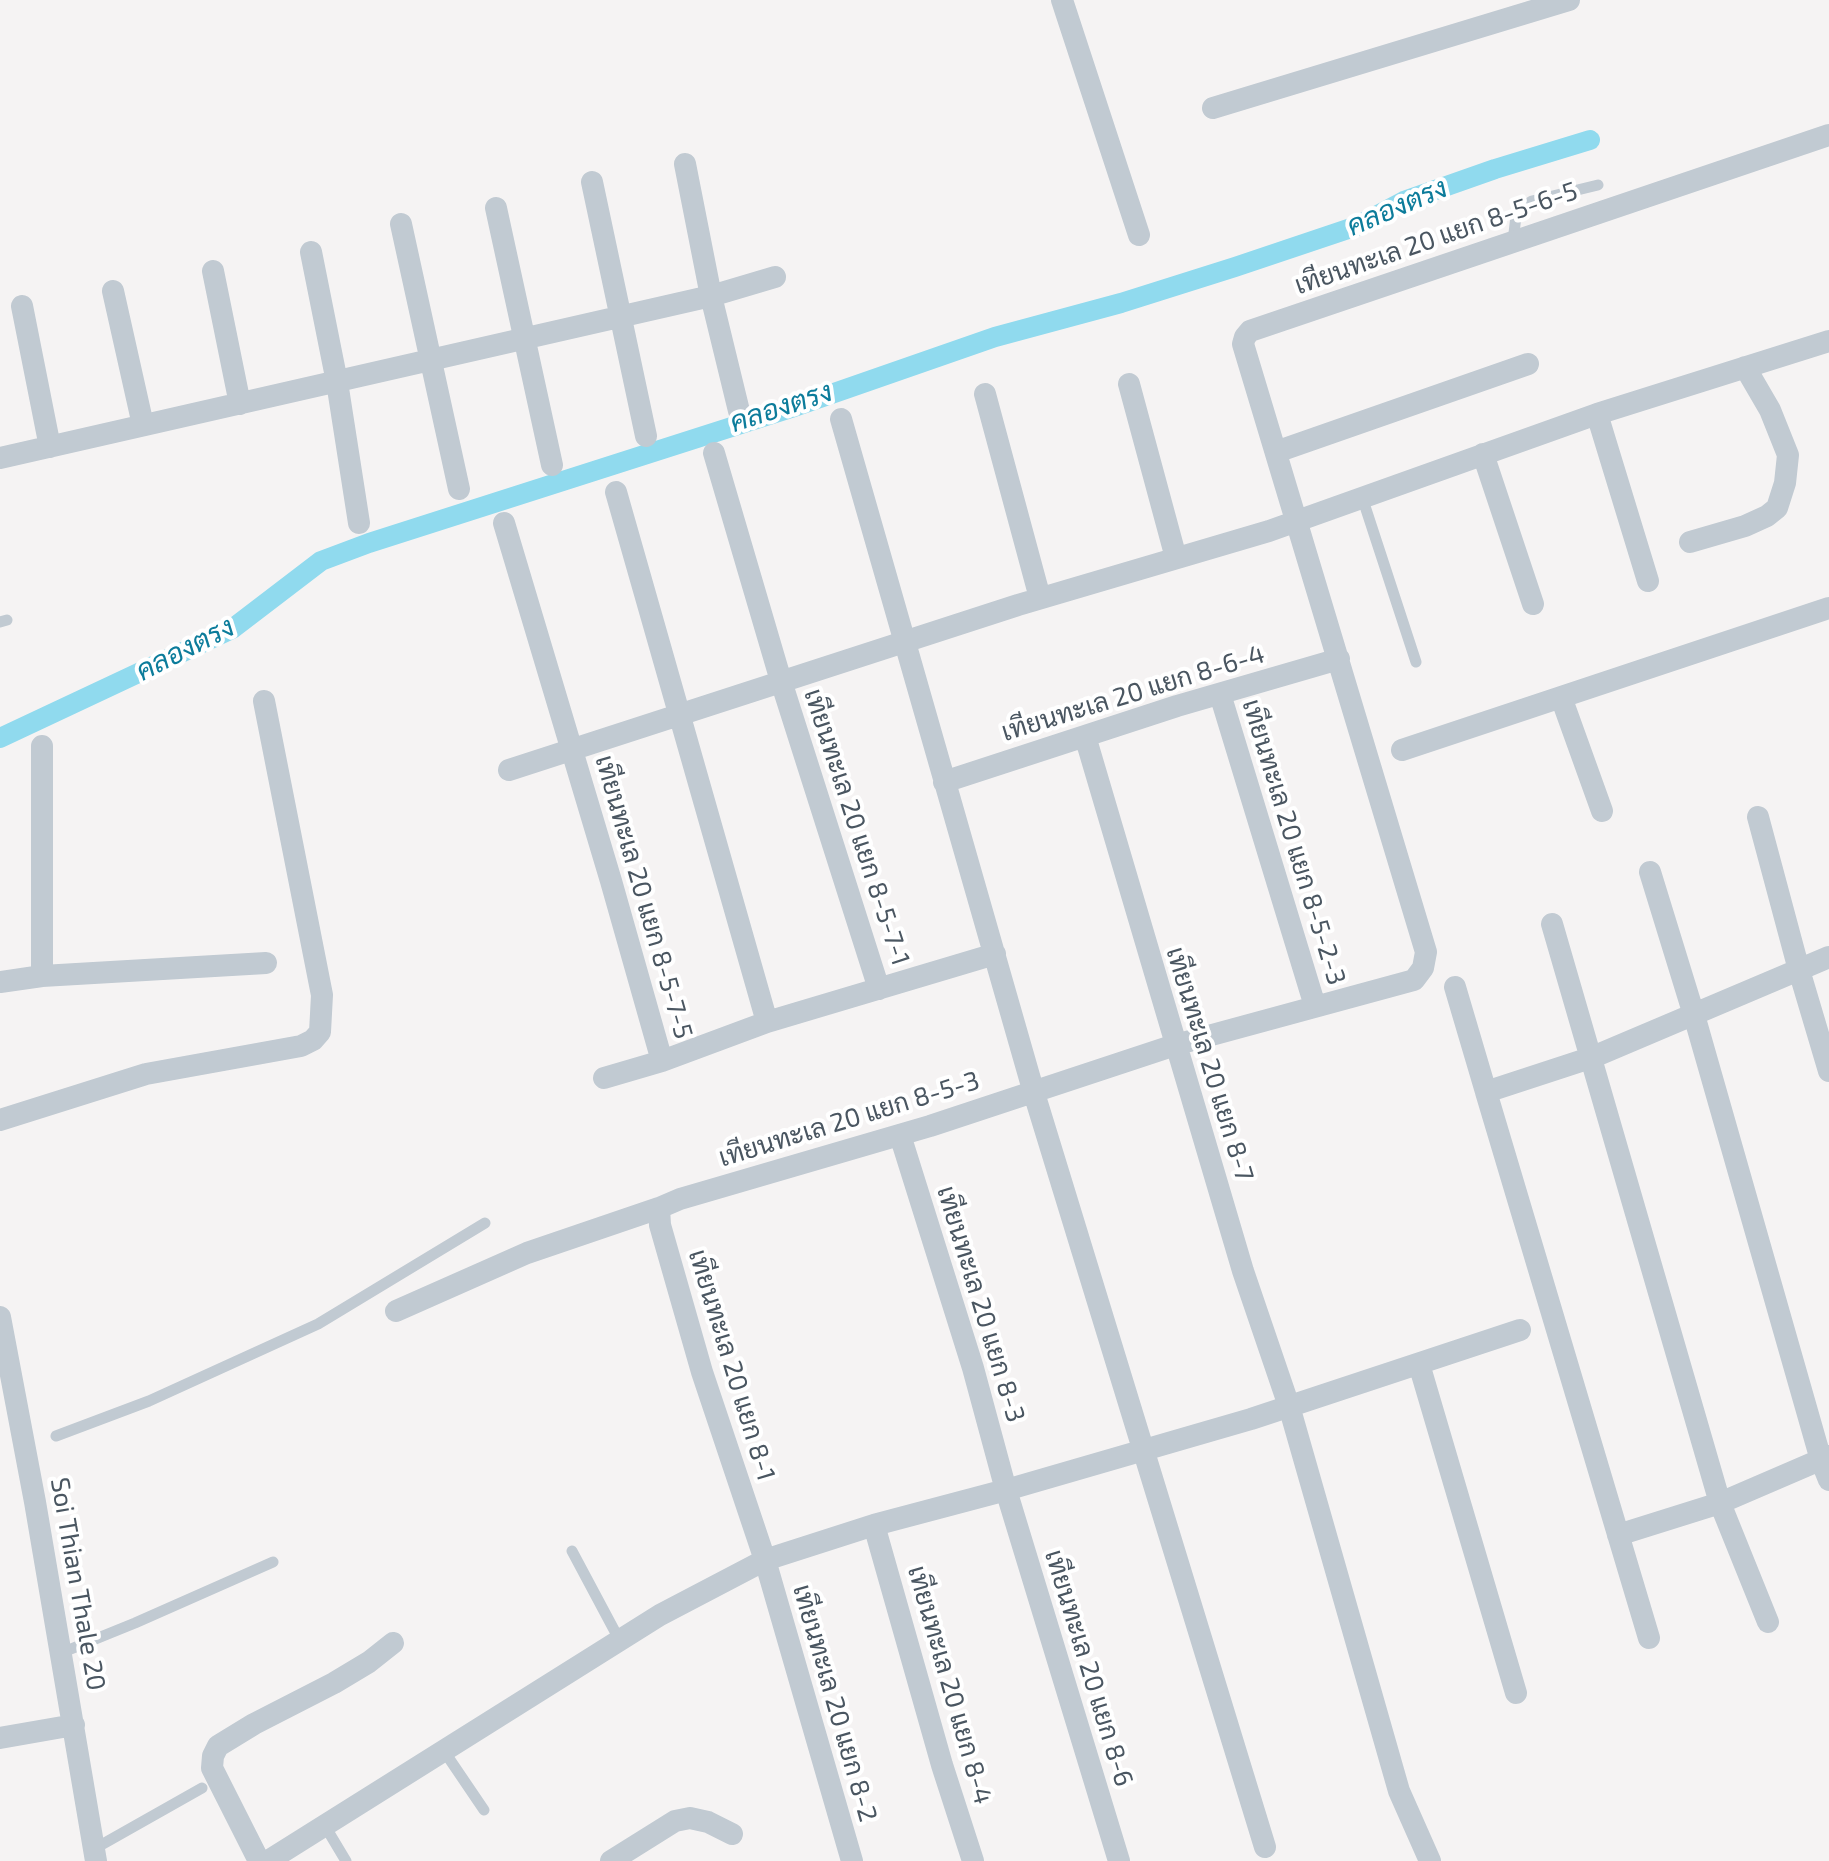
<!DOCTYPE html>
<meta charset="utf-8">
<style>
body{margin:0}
canvas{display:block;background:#f5f3f3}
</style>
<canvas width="1829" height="1861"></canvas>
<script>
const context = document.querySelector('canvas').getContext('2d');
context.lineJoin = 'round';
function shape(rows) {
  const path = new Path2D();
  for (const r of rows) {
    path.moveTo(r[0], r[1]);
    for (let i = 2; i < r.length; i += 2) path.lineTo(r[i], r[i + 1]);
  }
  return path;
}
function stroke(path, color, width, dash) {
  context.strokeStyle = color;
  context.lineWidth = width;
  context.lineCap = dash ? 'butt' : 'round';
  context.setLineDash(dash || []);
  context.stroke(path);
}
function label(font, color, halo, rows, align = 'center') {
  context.font = font + ' "Exo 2",Sarabun,sans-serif';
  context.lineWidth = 8;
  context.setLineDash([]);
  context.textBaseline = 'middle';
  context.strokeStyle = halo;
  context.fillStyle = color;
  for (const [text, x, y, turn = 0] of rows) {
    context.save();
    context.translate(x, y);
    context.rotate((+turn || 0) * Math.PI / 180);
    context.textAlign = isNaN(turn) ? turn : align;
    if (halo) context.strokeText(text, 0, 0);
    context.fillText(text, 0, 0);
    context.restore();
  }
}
const canal = shape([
 [0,738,232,629,321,561,369,543,791,408,995,337,1121,303,1235,267,1357,226,1404,201,1495,169,1590,140]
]);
const lane = shape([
 [1513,242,1516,216,1522,207,1532,201,1598,185],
 [1362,497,1416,662],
 [0,622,7,620],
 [56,1436,149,1401,318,1324,485,1223],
 [572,1551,620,1641],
 [61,1653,135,1623,273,1562],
 [444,1751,484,1810],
 [325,1826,346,1861],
 [94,1849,202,1788]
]);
const street = shape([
 [1062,0,1139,235],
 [1213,108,1569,0],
 [685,164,711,296,739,411],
 [592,182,646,436],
 [496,208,552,465],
 [401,224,459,489],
 [311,252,337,382,359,523],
 [213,271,240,404],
 [113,291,143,425],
 [22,306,50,447],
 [1129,384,1176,558],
 [985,394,1040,598],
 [1597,414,1648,581],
 [841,419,1034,1093,1265,1847],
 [1276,452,1528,364],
 [714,453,781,681,879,989],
 [1483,454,1533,604],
 [0,458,711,296,775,277],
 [616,492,767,1022],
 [504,523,611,881,662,1061],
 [1690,542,1745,526,1767,516,1777,508,1785,483,1788,455,1770,410,1745,367],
 [1220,694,1315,1006],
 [1561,697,1602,811],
 [1085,736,1243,1271,1289,1406,1399,1791,1430,1861],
 [42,746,42,976],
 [1402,750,1829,608],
 [509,770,1018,605,1269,531,1597,414,1829,341],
 [944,782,1177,706,1339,659],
 [1758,817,1799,970,1829,1071],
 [1650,872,1694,1015,1821,1460,1829,1480],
 [1552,924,1720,1503,1768,1622],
 [0,982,42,976,266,963],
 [1455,987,1486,1092],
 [604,1078,662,1061,767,1022,995,954],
 [0,1120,146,1074,301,1046,313,1040,320,1032,322,995,264,701],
 [900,1135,973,1368,1006,1490,1119,1861],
 [396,1311,527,1253,659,1208],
 [0,1317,35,1502,96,1861],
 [1419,1364,1516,1693],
 [874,1525,942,1765,973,1861],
 [1618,1535,1720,1503,1829,1456],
 [1649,1638,1486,1092,1593,1057,1829,957],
 [0,1738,74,1725],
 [259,1861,212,1768,213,1756,218,1746,254,1724,334,1683,369,1662,393,1643],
 [268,1861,660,1615,765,1560,874,1525,1006,1490,1251,1419,1520,1330],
 [611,1861,675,1821,690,1818,708,1822,732,1834],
 [852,1861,765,1560,702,1372,660,1225,659,1208,680,1199,930,1126,1175,1045,1414,980,1423,968,1426,952,1243,344,1245,337,1250,331,1829,135]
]);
const streetNames = [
 ["เทียนทะเล 20 แยก 8-5-6-5",1436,238,-19],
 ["เทียนทะเล 20 แยก 8-6-4",1133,693,-17],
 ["เทียนทะเล 20 แยก 8-5-7-1",857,827,72],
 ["เทียนทะเล 20 แยก 8-5-2-3",1294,842,73],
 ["เทียนทะเล 20 แยก 8-5-7-5",644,897,74],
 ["เทียนทะเล 20 แยก 8-7",1210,1064,73],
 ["เทียนทะเล 20 แยก 8-5-3",849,1119,-17],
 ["เทียนทะเล 20 แยก 8-3",981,1304,73],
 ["เทียนทะเล 20 แยก 8-1",732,1365,73],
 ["Soi Thian Thale 20",78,1584,80],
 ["เทียนทะเล 20 แยก 8-6",1089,1668,73],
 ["เทียนทะเล 20 แยก 8-4",950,1685,74],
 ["เทียนทะเล 20 แยก 8-2",835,1703,74]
];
const waterNames = [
 ["คลองตรง",1397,207,-23],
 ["คลองตรง",781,407,-18],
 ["คลองตรง",185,649,-27]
];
stroke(canal, '#90daee', 20);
stroke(lane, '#c1cad2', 11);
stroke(street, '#c1cad2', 22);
label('26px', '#4a5661', '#fff', streetNames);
label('italic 28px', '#0c7c9b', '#fff', waterNames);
</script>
